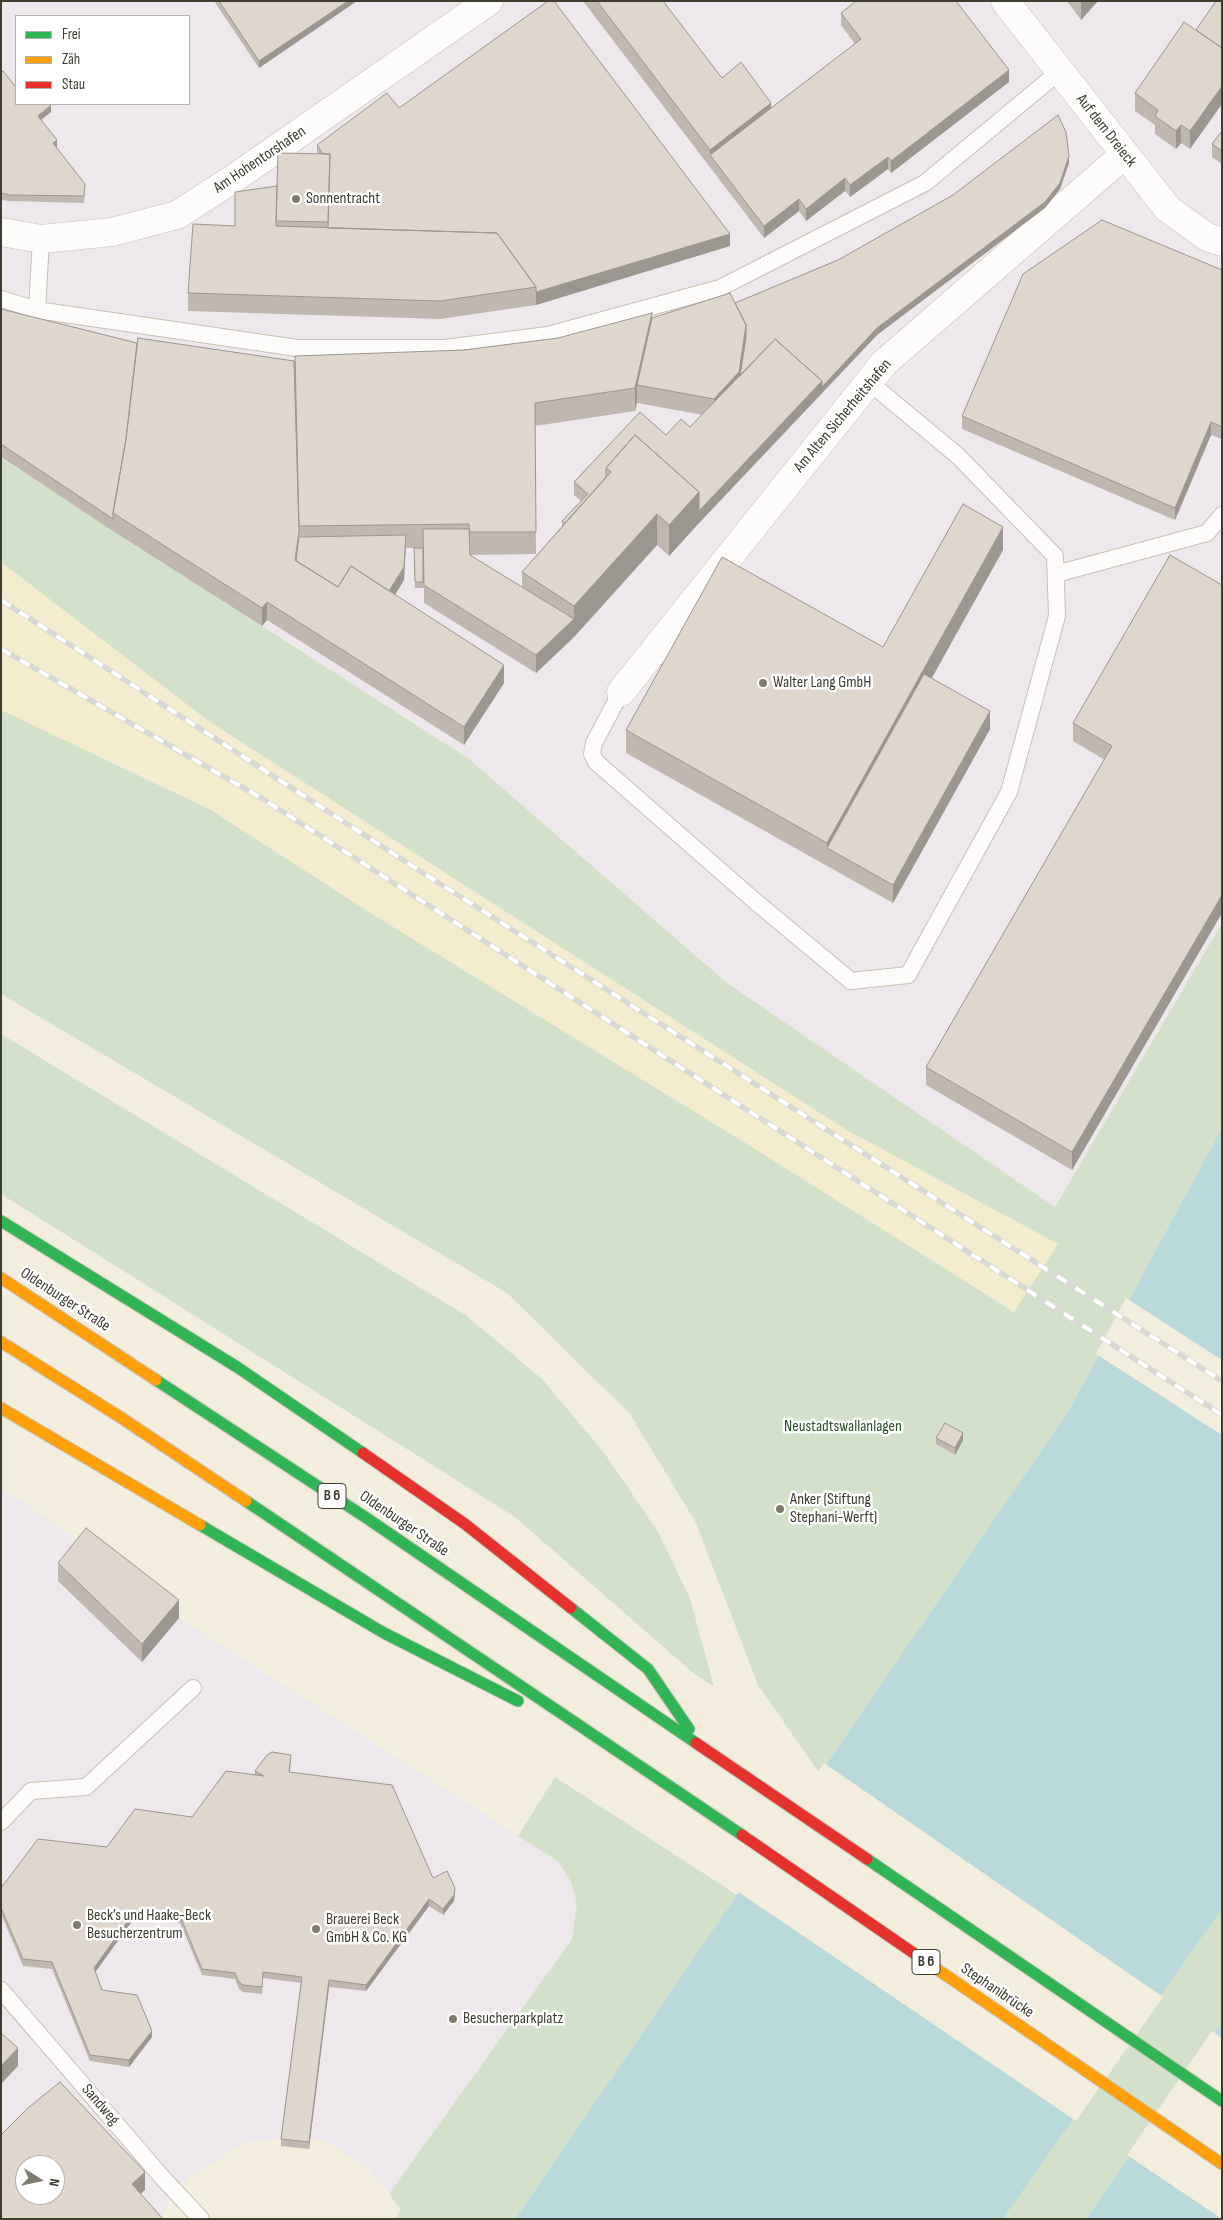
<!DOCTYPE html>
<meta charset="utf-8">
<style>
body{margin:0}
#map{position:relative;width:1223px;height:2220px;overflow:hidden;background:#f2eddc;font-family:"Sofia Sans Condensed",sans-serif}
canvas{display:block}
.frame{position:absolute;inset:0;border:2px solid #3f3c30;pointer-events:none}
.legend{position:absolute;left:15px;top:15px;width:175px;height:90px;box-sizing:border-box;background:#fff;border:1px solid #b2b1ac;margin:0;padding:6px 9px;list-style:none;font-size:15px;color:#3f3c30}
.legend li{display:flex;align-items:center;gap:10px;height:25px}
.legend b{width:25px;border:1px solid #b2b1ac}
.north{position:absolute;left:15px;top:2155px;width:50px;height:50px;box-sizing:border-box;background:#fff;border:1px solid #b2b1ac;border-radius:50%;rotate:100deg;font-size:14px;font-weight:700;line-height:20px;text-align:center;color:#3f3c30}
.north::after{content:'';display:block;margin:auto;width:18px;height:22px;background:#7e7a6c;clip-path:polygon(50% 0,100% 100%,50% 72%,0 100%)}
</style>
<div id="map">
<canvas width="1223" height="2220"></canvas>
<div class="frame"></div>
<ul class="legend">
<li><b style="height:6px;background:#30b455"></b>Frei</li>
<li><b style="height:6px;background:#ff9f0a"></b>Zäh</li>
<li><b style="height:6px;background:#e5322d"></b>Stau</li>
</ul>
<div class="north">N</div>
</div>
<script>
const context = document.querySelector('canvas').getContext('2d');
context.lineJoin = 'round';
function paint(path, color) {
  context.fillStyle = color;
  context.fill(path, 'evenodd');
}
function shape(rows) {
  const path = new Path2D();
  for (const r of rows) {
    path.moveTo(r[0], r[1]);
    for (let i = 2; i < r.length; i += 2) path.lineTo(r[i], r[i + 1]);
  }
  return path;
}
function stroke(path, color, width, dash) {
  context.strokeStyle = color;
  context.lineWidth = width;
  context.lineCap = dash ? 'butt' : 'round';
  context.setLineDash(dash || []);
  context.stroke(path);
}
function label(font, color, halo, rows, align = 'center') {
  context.font = font + ' "Sofia Sans Condensed",sans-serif';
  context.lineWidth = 5;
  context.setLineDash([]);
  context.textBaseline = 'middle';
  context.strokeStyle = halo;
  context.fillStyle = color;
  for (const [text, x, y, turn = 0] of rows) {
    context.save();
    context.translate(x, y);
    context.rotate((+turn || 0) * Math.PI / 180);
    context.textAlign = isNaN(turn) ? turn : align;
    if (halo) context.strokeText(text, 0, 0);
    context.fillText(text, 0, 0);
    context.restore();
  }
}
const industrial = shape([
 [8,1,1222,1,1222,923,1055,1207,727,983,469,759,1,458,1,8],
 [16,16,189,16,189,104,16,104],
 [1,1487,86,1546,179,1618,558,1861,571,1882,577,1904,572,1939,389,2194,367,2168,331,2144,304,2136,280,2138,243,2143,191,2177,167,2204,163,2219,1,2219],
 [25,2165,55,2165,55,2195,25,2195]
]);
const built = shape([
 [1,458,469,759,727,983,1058,1244,1009,1320,1,744]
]);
const green = shape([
 [1,458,469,759,727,983,1055,1207,1222,923,1222,1128,1069,1410,820,1774,758,1685,696,1523,630,1414,507,1293,1,994,1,710,211,810,372,914,739,1139,1014,1312,1058,1244,845,1129,210,722,1,562],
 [1,1034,467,1316,542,1379,605,1454,658,1532,690,1598,714,1687,692,1672,515,1517,1,1194],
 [555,1777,737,1895,515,2219,395,2219,401,2210,389,2194,572,1939,577,1904,571,1882,558,1861,518,1836],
 [1222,1909,1222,2022,1086,2219,1003,2219]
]);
const water = shape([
 [1222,1128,1222,1909,1003,2219,515,2219,1069,1410],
 [1222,2022,1222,2219,1086,2219]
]);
const pier = shape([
 [1126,1298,1222,1360,1222,1435,1096,1354],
 [824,1763,1163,1997,1076,2121,737,1891],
 [1212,2031,1222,2038,1222,2219,1127,2155]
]);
const lane = shape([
 [1,299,37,310,297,348,445,348,548,335,720,288,925,183,1060,71],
 [37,310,41,239],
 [1056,574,1207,533,1222,515],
 [621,692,594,743,592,754,596,762,756,902,851,981,908,975,1009,792,1057,616,1055,556,958,456,869,382],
 [1,1822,31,1791,86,1787,193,1688],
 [1,1990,161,2176,201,2219]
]);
const street = shape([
 [1005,1,1168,209,1207,237,1222,242],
 [1,232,41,239,112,232,177,215,236,177,489,1],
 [621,692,884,363,1124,155]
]);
const fast = shape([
 [1,1221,237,1367,363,1453],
 [156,1380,368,1519,696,1743],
 [246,1501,742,1835],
 [200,1525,384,1633,518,1701],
 [571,1608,648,1669,689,1729],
 [867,1859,1222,2101]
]);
const slow = shape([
 [1,1278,156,1380],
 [1,1342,120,1417,246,1501],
 [1,1408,200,1525],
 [928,1963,1222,2164]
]);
const jam = shape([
 [363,1453,465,1524,571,1608],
 [696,1743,867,1859],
 [742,1835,928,1963]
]);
const rail = shape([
 [1,600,417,869,1222,1381],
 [1,649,263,799,1222,1415]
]);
const wall = shape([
 [214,1,357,1,259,68],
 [583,1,663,1,722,78,771,108,855,44,841,25,841,13,1009,82,891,173,888,169,850,197,845,191,806,221,799,211,764,238],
 [1067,1,1098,1,1081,20],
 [1196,30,1190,149,1181,143,1176,149,1155,134,1155,125,1135,111,1135,93],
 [1,73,15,86,51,112,41,120,57,146,56,147,85,190,84,203,10,201,1,200],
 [399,108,730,246,536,305,440,319,188,311,188,293,235,226,317,154,317,145],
 [1222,131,1222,164,1212,157,1212,144],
 [1069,163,1060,189,1045,208,877,335,699,523,669,556,657,545,574,637,536,673,424,603,424,588,415,588,414,555,423,548,406,548,404,580,395,595,504,683,464,745,267,620,262,626,113,531,1,457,1,309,137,343,294,361,464,350,558,338,652,318,735,303],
 [637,402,637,403,703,415,690,427,666,435,574,482,574,495,581,501,562,521,562,526,522,572,522,587,470,555,536,554,535,426,635,411],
 [1222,270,1222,439,1211,435,1175,520,962,429,962,416],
 [1003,550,931,679,990,729,893,903,626,753,626,730,883,647],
 [1222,585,1222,913,1072,1170,926,1085,926,1067,1105,760,1073,741,1073,723],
 [936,1438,963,1440,955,1455,936,1444],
 [58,1563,179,1618,142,1662,58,1581],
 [291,1761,290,1772,455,1894,454,1901,443,1915,429,1906,366,1991,329,1987,309,2149,281,2146,281,2139,301,1983,263,1978,262,1994,243,1992,239,1989,235,1979,202,1975,180,1923,135,1917,95,1972,102,1990,152,2037,129,2067,90,2061,52,1969,23,1966,1,1914,1,1888,107,1847,192,1817,255,1775,255,1771]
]);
const shadedWall = shape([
 [348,1,357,1,259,68,259,61],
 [1082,1,1098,1,1081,20,1081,2],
 [1009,70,1009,82,891,173,891,161],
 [1222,86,1222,104,1190,149,1190,131],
 [771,103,771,121,710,155,710,150],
 [51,105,51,112,38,122,38,116],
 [1181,125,1181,143,1176,149,1176,131],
 [57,140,57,146,53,150,53,143],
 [1069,156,1069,163,1060,189,1045,208,877,335,699,523,669,556,669,525,699,492,822,381,877,328],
 [888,157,888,169,850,197,850,185],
 [845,178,845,191,806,221,806,209],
 [799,199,799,211,764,238,764,226],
 [730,234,730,246,536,305,536,292],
 [652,313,652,336,637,385,637,402,635,411,635,388],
 [746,325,746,343,740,382,714,417,714,399],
 [1211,422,1211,435,1175,520,1175,508],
 [657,514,657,545,574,637,574,606],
 [1003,527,1003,550,835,852,827,848,827,843],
 [406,535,404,580,387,608,387,596],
 [267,602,267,620,262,626,262,608],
 [574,619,574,637,536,673,536,655],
 [504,665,504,683,464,745,464,727],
 [990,711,990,729,893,903,893,885],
 [1222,895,1222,913,1072,1170,1072,1152],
 [963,1433,963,1440,955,1455,955,1448],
 [179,1600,179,1618,142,1662,142,1644],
 [455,1888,454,1901,443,1915,443,1909],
 [429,1899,429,1906,366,1991,366,1985],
 [135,1911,135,1917,94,1974,94,1968],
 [329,1980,329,1987,309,2149,309,2142],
 [152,2031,152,2037,129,2067,129,2060],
 [18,2048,18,2066,1,2084,1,2066],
 [145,2172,145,2190,132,2202,132,2184]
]);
const building = shape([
 [219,1,348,1,259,61,219,1],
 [548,1,554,1,730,234,536,292,536,287,497,233,328,228,330,154,323,154,317,145,387,93,399,108,548,1],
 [597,1,663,1,722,78,741,62,771,103,710,150,597,1],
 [856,1,956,1,1009,70,891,161,888,157,850,185,845,178,806,209,799,199,764,226,710,155,861,39,841,13,856,1],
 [1216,1,1222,1,1222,48,1196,30,1216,1],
 [1184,22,1222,48,1222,86,1190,131,1181,125,1176,131,1155,116,1158,110,1135,93,1184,22],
 [3,71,15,86,16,85,16,104,50,104,51,105,38,116,57,140,53,143,85,184,84,196,10,195,1,193,1,73,3,71],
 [1058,115,1066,132,1069,156,1060,183,1045,202,877,328,822,387,822,381,775,339,740,376,746,337,746,325,735,303,838,260,953,195,1058,115],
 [1222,131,1222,151,1212,144,1222,131],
 [278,153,330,154,328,222,276,221,278,153],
 [277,186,276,226,497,233,536,287,440,301,188,293,193,224,235,226,235,192,277,186],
 [1102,220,1222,270,1222,427,1211,422,1175,508,962,416,1023,274,1102,220],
 [730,293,746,325,739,372,714,399,637,385,652,318,730,293],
 [1,309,137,343,126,439,113,513,113,519,1,444,1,309],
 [652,313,635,388,535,403,536,532,470,532,469,524,299,526,295,356,464,350,558,338,652,313],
 [138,338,294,361,299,531,295,560,338,587,351,566,504,665,464,727,267,602,262,608,113,513,126,439,138,338],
 [775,339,822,381,699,511,699,492,635,435,606,468,606,477,565,523,562,521,588,494,574,482,640,412,666,435,681,419,690,427,775,339],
 [635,435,699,492,669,525,657,514,574,606,522,572,611,472,606,468,635,435],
 [963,504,1003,527,827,843,626,730,722,557,883,647,963,504],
 [423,529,469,529,470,555,574,619,536,655,424,585,423,529],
 [406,535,404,567,389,591,351,566,338,587,296,561,299,537,406,535],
 [414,548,423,548,423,582,415,582,414,548],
 [1170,555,1222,585,1222,895,1072,1152,926,1067,1112,746,1073,723,1170,555],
 [924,674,990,711,893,885,827,848,924,674],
 [945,1423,963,1433,955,1448,936,1438,945,1423],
 [86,1528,179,1600,142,1644,58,1563,86,1528],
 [272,1752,291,1755,289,1772,392,1785,433,1878,447,1871,455,1888,454,1895,443,1909,429,1899,366,1985,329,1980,309,2142,281,2139,302,1977,263,1972,262,1987,243,1985,239,1982,235,1973,202,1969,180,1916,135,1911,94,1968,102,1990,137,1995,152,2031,129,2060,90,2055,52,1962,23,1959,1,1908,1,1888,38,1839,107,1847,135,1809,192,1817,226,1771,264,1776,255,1771,267,1755,272,1752],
 [1,2033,18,2048,1,2066,1,2033],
 [60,2082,145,2172,132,2184,163,2219,1,2219,1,2135,28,2108,60,2082],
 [25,2165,55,2165,55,2195,25,2195,25,2165]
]);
const markers = [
 [296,199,5,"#7e7a6c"],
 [763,683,5,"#7e7a6c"],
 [780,1509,5,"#7e7a6c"],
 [77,1925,5,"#7e7a6c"],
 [316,1929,5,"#7e7a6c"],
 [453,2019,5,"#7e7a6c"]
];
const shields = [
 [332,1496,28],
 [926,1962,28]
];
const shieldNames = [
 ["B 6",332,1496],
 ["B 6",926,1962]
];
const streetNames = [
 ["Auf dem Dreieck",1106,131,52],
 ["Am Hohentorshafen",260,160,-34],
 ["Am Alten Sicherheitshafen",843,416,-50],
 ["Oldenburger Straße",65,1300,33],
 ["Oldenburger Straße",404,1524,34],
 ["Stephanibrücke",997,1991,34],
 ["Sandweg",100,2105,49]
];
const poiNames = [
 ["Sonnentracht",306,199],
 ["Walter Lang GmbH",773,683],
 ["Anker (Stiftung",790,1500],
 ["Stephani-Werft)",790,1518],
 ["Beck’s und Haake-Beck",87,1916],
 ["Besucherzentrum",87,1934],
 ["Brauerei Beck",326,1920],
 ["GmbH & Co. KG",326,1938],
 ["Besucherparkplatz",463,2019]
];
const parkNames = [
 ["Neustadtswallanlagen",843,1427]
];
paint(industrial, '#eee8ec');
paint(built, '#f4eccf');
paint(green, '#d4e1ca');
paint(water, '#bad9db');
paint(pier, '#f2eddc');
stroke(lane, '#c6c2b5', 18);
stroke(street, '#c6c2b5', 29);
stroke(fast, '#c6c2b5', 13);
stroke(slow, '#c6c2b5', 13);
stroke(jam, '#c6c2b5', 13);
stroke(lane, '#fdfcfa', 16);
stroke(street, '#fdfcfa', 28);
stroke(fast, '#30b455', 11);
stroke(slow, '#ff9f0a', 11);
stroke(jam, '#e5322d', 11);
stroke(rail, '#d9d9d4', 5.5);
stroke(rail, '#fff', 4, [11]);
paint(wall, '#c0b8b0');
paint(shadedWall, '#9c9690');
paint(building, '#dfd6cd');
stroke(building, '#9c9690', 1);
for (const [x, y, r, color] of markers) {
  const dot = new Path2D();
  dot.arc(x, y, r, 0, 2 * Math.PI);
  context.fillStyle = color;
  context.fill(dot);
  stroke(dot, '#fff', 2);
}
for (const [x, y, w] of shields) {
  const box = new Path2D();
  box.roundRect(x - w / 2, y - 12.5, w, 25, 4);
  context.fillStyle = '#fff';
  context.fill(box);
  stroke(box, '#3f3c30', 1);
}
label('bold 15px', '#3f3c30', null, shieldNames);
label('16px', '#3f3c30', '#fff', streetNames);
label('16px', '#3f3c30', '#fff', poiNames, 'left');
label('16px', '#29522a', '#fff', parkNames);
</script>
